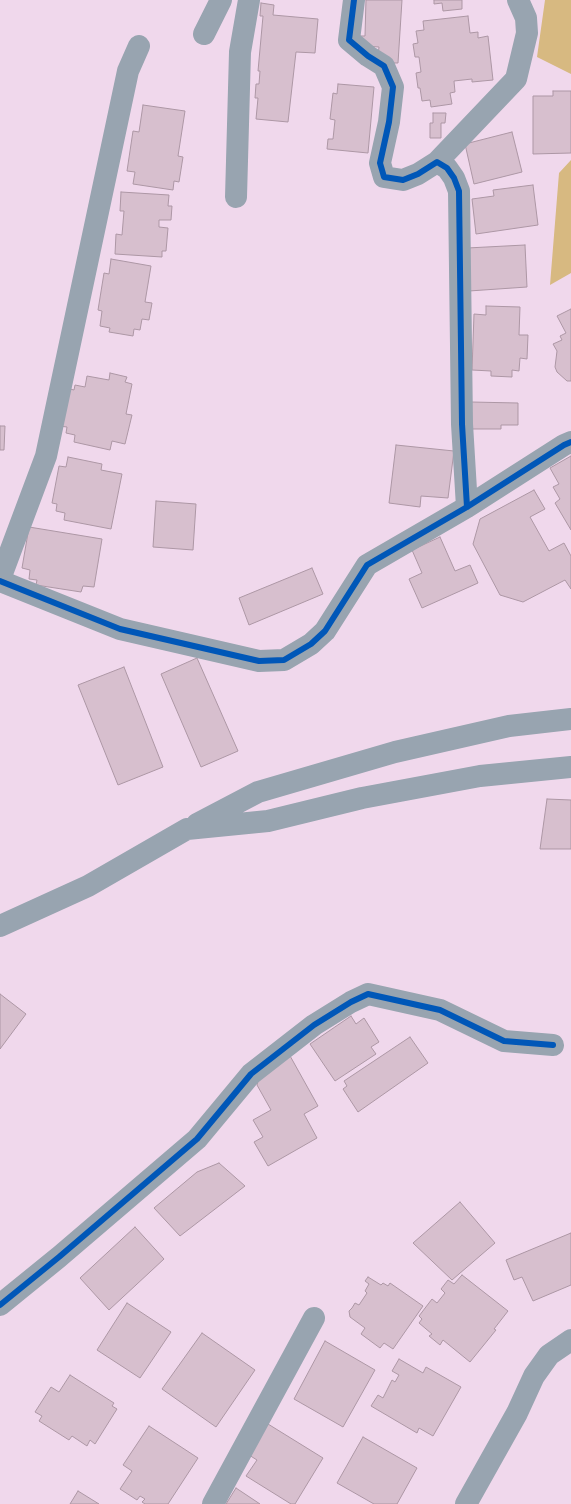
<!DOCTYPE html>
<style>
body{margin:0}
canvas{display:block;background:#f0d8ec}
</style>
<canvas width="571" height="1504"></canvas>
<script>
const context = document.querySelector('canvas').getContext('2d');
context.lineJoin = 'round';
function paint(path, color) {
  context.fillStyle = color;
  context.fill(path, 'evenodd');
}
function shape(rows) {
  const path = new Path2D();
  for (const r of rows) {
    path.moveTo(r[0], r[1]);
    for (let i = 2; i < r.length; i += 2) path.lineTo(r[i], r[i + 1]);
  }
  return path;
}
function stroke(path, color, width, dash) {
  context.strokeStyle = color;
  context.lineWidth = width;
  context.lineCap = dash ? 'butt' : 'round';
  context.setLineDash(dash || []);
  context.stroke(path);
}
const forest = shape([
 [545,0,571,0,571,74,537,57],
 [571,160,571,273,550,285,559,173]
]);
const building = shape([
 [366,0,402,0,398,63,388,63,378,55,379,47,365,46,360,36,365,36,366,0],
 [434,0,462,0,462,9,443,11,442,3,434,4,434,0],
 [261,3,274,5,273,15,318,19,315,53,296,52,288,122,256,119,258,98,255,98,256,84,259,84,260,71,258,71,263,16,260,16,261,3],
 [468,16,470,33,478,32,478,38,488,36,493,80,472,82,472,79,454,81,455,92,450,93,452,104,431,107,430,100,422,101,420,88,418,88,416,73,421,72,419,57,415,57,413,44,418,43,416,31,424,30,423,21,468,16],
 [338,84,374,87,368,153,327,149,328,139,333,139,335,120,330,119,333,93,337,94,338,84],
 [553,91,571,91,571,153,533,154,533,96,553,96,553,91],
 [143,105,185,111,178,156,183,157,179,182,174,181,173,190,133,184,135,172,127,171,133,131,139,132,143,105],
 [433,113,446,113,445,123,441,123,441,138,430,138,430,123,433,123,433,113],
 [512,132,522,172,474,184,465,144,512,132],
 [533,185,538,225,476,234,472,199,494,196,493,190,533,185],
 [121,192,169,195,168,206,172,206,171,220,159,220,159,227,168,228,166,251,162,251,162,257,115,254,116,234,122,235,124,211,120,211,121,192],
 [525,245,527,287,469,291,467,248,525,245],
 [111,259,151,266,145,302,152,303,149,320,142,319,140,330,134,329,133,336,109,332,110,328,100,326,102,311,98,310,104,273,109,274,111,259],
 [486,306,520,307,519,335,528,335,527,359,520,358,519,371,512,370,512,377,491,376,491,371,472,370,474,314,486,315,486,306],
 [571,309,571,381,567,381,557,372,555,367,557,351,553,344,562,340,560,336,566,333,557,316,571,309],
 [110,373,127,377,125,382,132,384,126,414,132,415,125,444,112,441,110,450,74,442,75,435,66,433,67,427,59,426,66,388,74,390,75,385,85,387,87,376,109,380,110,373],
 [471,402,518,403,518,425,501,425,501,429,471,429,471,402],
 [0,426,5,426,4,450,0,450,0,426],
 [396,445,454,451,448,498,421,496,420,507,389,503,396,445],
 [571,456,571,530,555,503,560,499,553,487,559,484,550,468,571,456],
 [68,457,102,464,101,470,122,474,111,529,64,520,65,513,56,511,57,504,52,503,59,466,66,467,68,457],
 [534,490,545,509,530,517,549,551,564,543,571,556,571,589,565,580,523,602,500,595,473,544,480,519,534,490],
 [156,501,196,504,193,550,153,547,156,501],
 [29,527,102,539,94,587,83,586,81,592,36,585,37,580,29,579,30,570,22,568,29,527],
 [440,537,455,571,470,565,478,583,422,608,409,579,422,573,412,550,440,537],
 [312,568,323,594,249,625,239,598,312,568],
 [197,658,238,751,201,767,161,674,197,658],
 [124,667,163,767,118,785,78,685,124,667],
 [547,799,571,800,571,849,540,849,547,799],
 [0,994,26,1014,0,1049,0,994],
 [351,1016,356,1024,364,1018,379,1042,371,1047,376,1054,335,1081,310,1044,351,1016],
 [410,1037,428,1063,358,1112,343,1089,347,1086,344,1081,410,1037],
 [289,1054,318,1106,304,1114,317,1138,268,1166,254,1142,263,1137,253,1120,271,1110,257,1085,261,1070,289,1054],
 [219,1163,245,1186,180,1236,154,1208,197,1172,219,1163],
 [460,1202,495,1243,452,1280,413,1243,460,1202],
 [135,1227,164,1259,109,1310,80,1278,135,1227],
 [571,1233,571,1285,533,1301,522,1277,514,1280,506,1260,571,1233],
 [462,1275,508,1311,494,1329,496,1330,470,1362,443,1340,440,1345,429,1336,432,1334,419,1323,422,1319,419,1316,432,1299,437,1303,445,1293,441,1289,448,1280,454,1284,462,1275],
 [368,1277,381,1285,383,1283,388,1286,390,1283,423,1306,393,1349,384,1343,380,1348,361,1334,365,1328,350,1317,349,1311,352,1308,355,1303,359,1305,367,1293,365,1291,369,1284,365,1281,368,1277],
 [127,1303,171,1332,140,1378,97,1350,127,1303],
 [202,1333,255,1370,216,1427,162,1389,202,1333],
 [325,1341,375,1370,343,1427,294,1399,325,1341],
 [399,1359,423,1373,426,1367,461,1387,433,1436,419,1428,417,1433,371,1406,378,1395,383,1398,392,1380,395,1382,399,1375,392,1371,399,1359],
 [70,1375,114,1403,112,1406,117,1409,95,1444,90,1440,87,1446,72,1436,69,1440,39,1421,42,1416,35,1412,51,1387,59,1392,70,1375],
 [268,1424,323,1458,295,1504,291,1504,246,1476,257,1460,249,1455,268,1424],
 [149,1426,198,1458,168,1504,145,1504,142,1502,145,1499,140,1496,137,1500,120,1489,132,1471,123,1465,149,1426],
 [363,1437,417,1468,397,1504,374,1504,337,1483,363,1437],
 [236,1488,260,1504,226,1504,236,1488],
 [78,1491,99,1504,70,1504,78,1491]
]);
const minor = shape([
 [354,0,349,40,368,56,384,66,393,87,389,122,380,163,384,177,403,180,418,174,437,162,447,168,454,178,459,191,462,424,467,507],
 [204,34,221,0],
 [437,162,516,79,527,33,526,18,518,0],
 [236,197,240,52,249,0],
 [0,579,46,456,128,71,139,46],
 [0,581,120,629,259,661,284,660,311,644,325,631,367,565,467,507,564,445,571,442],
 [197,824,258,792,395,752,509,726,571,719],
 [0,926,88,886,187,829,268,821,362,798,480,776,571,767],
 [0,1305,59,1257,197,1139,251,1074,314,1025,351,1002,368,994,440,1010,504,1041,553,1045],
 [213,1504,314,1318],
 [466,1504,517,1413,534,1376,549,1355,571,1340]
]);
const cycleway = shape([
 [354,0,349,40,368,56,384,66,393,87,389,122,380,163,384,177,403,180,418,174,437,162,447,168,454,178,459,191,462,424,467,507],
 [0,581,120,629,259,661,284,660,311,644,325,631,367,565,467,507,564,445,571,442],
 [0,1305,59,1257,197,1139,251,1074,314,1025,351,1002,368,994,440,1010,504,1041,553,1045]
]);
paint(forest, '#d7b981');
paint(building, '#d7bfce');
stroke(building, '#ad97a5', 1);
stroke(minor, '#98a4b0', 22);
stroke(cycleway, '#0057b8', 6);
</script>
